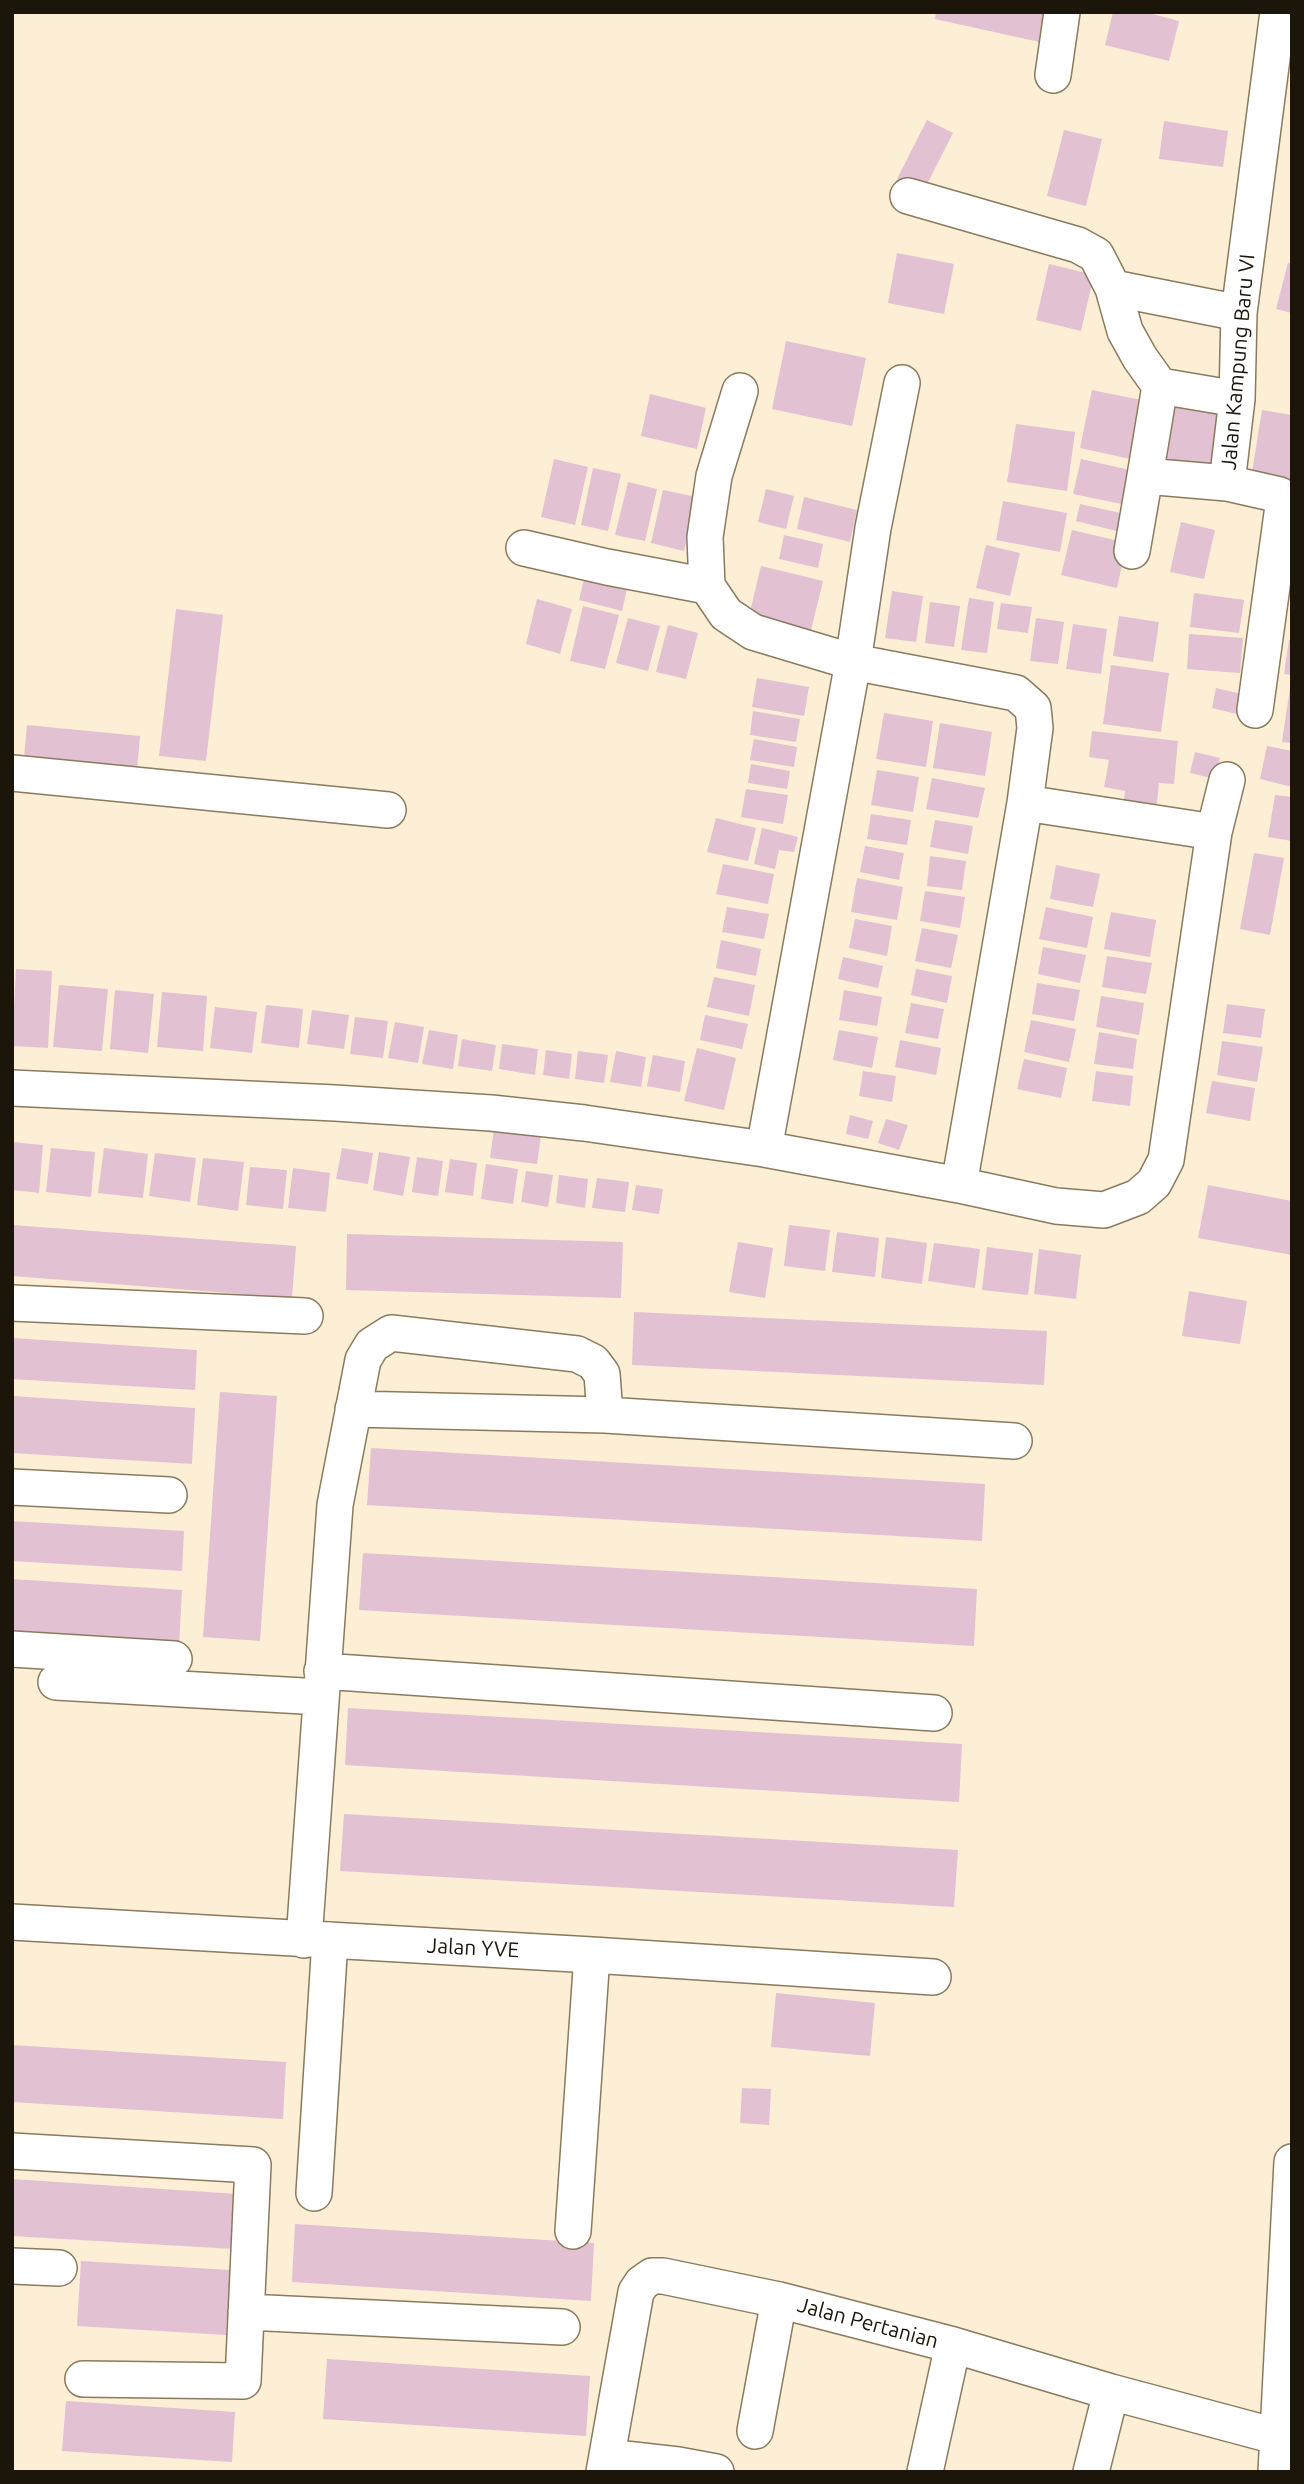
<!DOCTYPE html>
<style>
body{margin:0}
#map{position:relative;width:1304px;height:2484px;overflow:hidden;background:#fdeed6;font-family:Ubuntu,sans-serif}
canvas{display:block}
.frame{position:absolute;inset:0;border:14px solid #1c150a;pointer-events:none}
</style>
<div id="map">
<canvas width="1304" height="2484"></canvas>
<div class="frame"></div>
</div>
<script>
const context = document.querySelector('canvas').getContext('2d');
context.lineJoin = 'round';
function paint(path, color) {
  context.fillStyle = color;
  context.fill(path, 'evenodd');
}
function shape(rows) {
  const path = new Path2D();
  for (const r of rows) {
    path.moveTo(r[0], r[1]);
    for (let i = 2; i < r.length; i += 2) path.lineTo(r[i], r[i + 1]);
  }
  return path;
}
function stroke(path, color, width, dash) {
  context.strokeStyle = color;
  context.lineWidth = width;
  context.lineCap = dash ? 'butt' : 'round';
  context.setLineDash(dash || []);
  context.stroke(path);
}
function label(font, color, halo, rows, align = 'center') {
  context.font = font + ' Ubuntu,sans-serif';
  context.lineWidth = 5;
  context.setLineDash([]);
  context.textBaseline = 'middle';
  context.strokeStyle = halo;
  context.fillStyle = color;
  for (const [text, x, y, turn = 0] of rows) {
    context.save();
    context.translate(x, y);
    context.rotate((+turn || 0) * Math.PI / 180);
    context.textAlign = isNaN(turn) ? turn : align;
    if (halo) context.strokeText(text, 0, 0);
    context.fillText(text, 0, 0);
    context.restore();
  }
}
const building = shape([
 [936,12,1052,12,1044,43,935,19],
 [1113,12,1145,12,1179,21,1169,61,1105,45],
 [927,120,953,133,923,192,897,179],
 [1164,121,1228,131,1223,167,1159,159],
 [1064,130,1102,139,1086,206,1047,196],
 [897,253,954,264,944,314,888,303],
 [1288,263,1292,264,1292,313,1276,309],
 [1049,264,1094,275,1081,331,1036,320],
 [786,341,866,358,852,426,772,409],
 [1092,390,1146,401,1135,460,1080,448],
 [650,394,706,408,697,449,641,436],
 [1169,403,1223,415,1210,476,1156,464],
 [1262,410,1292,415,1292,479,1252,472],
 [1016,424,1075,432,1067,491,1007,482],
 [554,459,588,467,575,525,541,517],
 [1081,459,1143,473,1136,507,1073,494],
 [593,468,621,474,608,531,581,525],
 [628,482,657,489,645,541,615,535],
 [766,489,794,496,786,529,758,522],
 [663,490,696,497,684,551,651,543],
 [804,497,857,510,850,542,797,529],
 [1003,501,1067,513,1060,552,996,540],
 [1080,504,1130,515,1125,533,1076,521],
 [1181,522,1215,530,1204,579,1170,572],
 [1072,530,1127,543,1117,588,1061,575],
 [784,535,823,544,818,568,779,559],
 [986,545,1020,553,1010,596,976,588],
 [761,566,823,581,811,630,749,616],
 [584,579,627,589,622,611,579,600],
 [892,591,923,596,916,642,885,638],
 [1194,593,1244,600,1239,633,1190,627],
 [969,598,994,602,987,653,961,650],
 [537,599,572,609,560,654,526,644],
 [930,602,960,606,954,647,925,643],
 [1001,603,1032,607,1028,633,997,629],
 [583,606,619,615,605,669,570,661],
 [176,609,223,615,206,761,159,756],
 [1119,616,1159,622,1153,662,1113,656],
 [628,618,660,626,648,671,616,663],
 [1036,618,1064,622,1058,664,1030,661],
 [1073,624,1107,629,1101,674,1066,669],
 [668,625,698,633,686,679,656,672],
 [1189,634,1243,638,1240,673,1187,669],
 [1289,640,1292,640,1292,675,1284,674],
 [1111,665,1169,673,1161,732,1103,724],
 [757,678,809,687,804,716,752,707],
 [1216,688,1242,694,1237,714,1212,708],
 [1290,688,1292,688,1292,743,1282,742],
 [753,711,800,719,796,742,750,735],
 [884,713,933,721,926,767,876,759],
 [940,723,992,732,985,776,933,768],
 [27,725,140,736,137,769,24,757],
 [1092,731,1178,741,1174,784,1159,783,1156,813,1123,807,1125,791,1104,787,1109,760,1089,757],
 [754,739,797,747,794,767,750,760],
 [1267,746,1292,751,1292,787,1260,779],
 [1195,752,1220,758,1215,779,1190,773],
 [751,764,790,771,787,789,748,783],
 [877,770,919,777,913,812,871,805],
 [932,778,985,788,978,818,926,809],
 [746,789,788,795,783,824,741,817],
 [1275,795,1292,797,1292,841,1268,837],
 [871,814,911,820,907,845,867,839],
 [716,818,756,828,748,861,707,852],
 [935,820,973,826,968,854,930,847],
 [762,828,798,837,794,852,779,850,775,869,754,864],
 [865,846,904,853,899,880,860,872],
 [1254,853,1284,858,1270,935,1240,929],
 [930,856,966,861,962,890,927,886],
 [723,864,774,874,768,904,716,894],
 [1056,865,1100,874,1093,907,1050,899],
 [857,878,903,887,897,920,851,912],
 [925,891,965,897,960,928,920,921],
 [727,907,769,914,764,939,722,932],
 [1046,907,1093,917,1087,948,1039,939],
 [1111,912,1156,920,1150,957,1104,949],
 [855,919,892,926,887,956,849,948],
 [922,928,958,935,951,968,915,961],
 [721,940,761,949,756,976,716,968],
 [1043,947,1086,955,1080,983,1038,974],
 [1107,956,1152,963,1146,994,1102,987],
 [843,957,883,966,878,988,838,979],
 [16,969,52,971,48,1048,12,1046],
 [916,969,952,976,947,1003,911,995],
 [714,977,755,985,749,1016,707,1007],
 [1037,983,1080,990,1074,1021,1032,1014],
 [59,985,108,989,102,1051,53,1047],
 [115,990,154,994,148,1053,110,1049],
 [844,990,882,997,877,1026,839,1020],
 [162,992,207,996,203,1051,157,1047],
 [1101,996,1144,1003,1139,1035,1096,1027],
 [911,1003,944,1009,938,1039,905,1033],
 [1227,1004,1265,1009,1261,1038,1223,1033],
 [266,1005,303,1009,299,1048,261,1043],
 [215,1007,257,1012,252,1053,210,1048],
 [312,1010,349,1015,344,1049,307,1044],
 [705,1015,748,1024,742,1049,700,1040],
 [355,1017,388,1021,383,1058,350,1054],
 [1031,1020,1076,1029,1069,1062,1024,1052],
 [395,1022,424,1027,418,1063,388,1058],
 [429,1030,458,1035,453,1069,422,1064],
 [839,1030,878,1037,872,1068,833,1060],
 [1099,1032,1137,1039,1133,1069,1094,1064],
 [462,1039,496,1045,492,1071,458,1066],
 [900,1040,941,1048,936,1075,895,1067],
 [1222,1041,1263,1047,1257,1082,1217,1075],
 [502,1044,538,1049,535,1075,499,1069],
 [697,1048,736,1058,724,1110,684,1101],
 [546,1050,572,1054,569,1079,543,1075],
 [578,1051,608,1055,604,1083,575,1079],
 [616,1051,646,1057,641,1087,610,1082],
 [653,1055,685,1061,680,1092,647,1086],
 [1024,1059,1067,1068,1061,1098,1017,1089],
 [863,1071,896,1076,892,1102,859,1096],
 [1096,1071,1133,1076,1130,1106,1092,1101],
 [1212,1081,1255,1088,1250,1121,1206,1113],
 [850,1115,873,1121,868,1139,846,1134],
 [886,1119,908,1125,899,1150,878,1143],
 [494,1130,541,1136,537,1164,490,1158],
 [12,1142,43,1145,39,1193,12,1190],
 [51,1148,95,1152,91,1197,46,1192],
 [104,1148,148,1154,143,1198,98,1193],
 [342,1148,373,1153,368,1184,336,1179],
 [379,1152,410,1157,403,1196,373,1190],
 [155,1153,196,1158,190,1202,149,1196],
 [417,1157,443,1161,438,1196,412,1192],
 [203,1158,244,1162,238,1211,197,1205],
 [450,1159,477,1163,473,1196,445,1192],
 [486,1164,518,1169,513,1204,481,1199],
 [250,1167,287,1170,283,1209,246,1205],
 [293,1168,330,1173,326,1212,288,1208],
 [526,1171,553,1175,548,1207,521,1202],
 [559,1175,588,1179,585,1208,556,1203],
 [597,1178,629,1182,625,1212,592,1208],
 [636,1185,663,1189,659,1214,632,1210],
 [1208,1185,1292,1201,1292,1255,1198,1238],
 [12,1225,296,1246,292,1298,12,1276],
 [789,1225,830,1230,825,1271,784,1266],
 [837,1232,879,1238,875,1277,832,1272],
 [347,1234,623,1242,621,1298,346,1290],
 [886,1237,927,1243,922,1284,881,1278],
 [738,1242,773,1248,765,1298,729,1292],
 [934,1243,980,1249,975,1288,928,1281],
 [987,1247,1033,1253,1028,1295,982,1290],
 [1039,1249,1081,1255,1076,1299,1034,1294],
 [1189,1291,1247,1301,1240,1344,1182,1336],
 [634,1312,1047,1331,1044,1385,632,1365],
 [12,1338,197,1350,195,1390,12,1379],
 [220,1392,277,1396,260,1641,203,1637],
 [12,1396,195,1408,192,1464,12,1453],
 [371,1448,985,1484,982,1541,367,1505],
 [12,1521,184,1531,182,1571,12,1561],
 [363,1553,977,1589,974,1646,359,1610],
 [12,1579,182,1590,179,1646,12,1635],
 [348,1708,962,1744,959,1802,345,1765],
 [344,1814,958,1850,954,1907,340,1871],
 [776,1993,875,2003,870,2056,771,2047],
 [12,2045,286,2062,283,2119,12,2102],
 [742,2088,771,2089,769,2125,740,2123],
 [12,2179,237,2194,233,2249,12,2236],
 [295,2224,594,2243,591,2301,292,2282],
 [81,2261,230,2270,226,2335,77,2326],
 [327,2359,590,2376,586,2436,323,2419],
 [66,2401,235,2412,232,2462,62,2451]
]);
const street = shape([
 [1053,75,1062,12],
 [908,196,1078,245,1096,255,1113,288,1125,331,1140,358,1160,386,1237,399],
 [1113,288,1239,313],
 [740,391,714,476,705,537,707,586,726,614,753,632,853,662,1016,693,1033,708,1035,728,1025,803,959,1185],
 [1145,476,1160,386],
 [524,548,607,567,707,586],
 [1132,551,1145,476,1227,483],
 [1255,710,1284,499,1280,495,1227,483,1237,399,1239,313,1278,12],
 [12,773,388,810],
 [1025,803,1214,832],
 [12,1088,335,1103,491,1113,584,1123,764,1149,959,1185,1056,1206,1104,1210,1138,1197,1154,1183,1166,1160,1214,832,1227,780],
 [764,1149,853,662,873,528,902,383],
 [12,1303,305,1316],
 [353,1409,605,1415,1014,1441],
 [12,1487,169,1495],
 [12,1649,174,1659],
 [322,1671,934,1713],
 [56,1682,321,1697],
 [12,1922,592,1955,933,1977],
 [304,1940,335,1505,363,1360,372,1345,391,1333,577,1354,593,1362,602,1374,605,1415],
 [12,2151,253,2165,243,2381,83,2379],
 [314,2193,330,1940],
 [573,2231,592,1955],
 [12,2266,59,2268],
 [246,2312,562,2327],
 [755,2431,779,2300],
 [607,2457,678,2465,716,2472],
 [604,2472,636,2292,642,2283,652,2276,663,2276,779,2300,953,2345,1111,2392,1279,2437],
 [925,2472,953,2345],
 [1091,2472,1111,2392],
 [1276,2472,1292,2162]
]);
const streetNames = [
 ["Jalan Kampung Baru VI",1238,362,-85],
 ["Jalan YVE",473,1948,3],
 ["Jalan Pertanian",868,2323,15]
];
paint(building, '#e2c1d3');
stroke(street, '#8a7a5e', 38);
stroke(street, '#fff', 35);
label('21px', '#1c150a', '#fff', streetNames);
</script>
